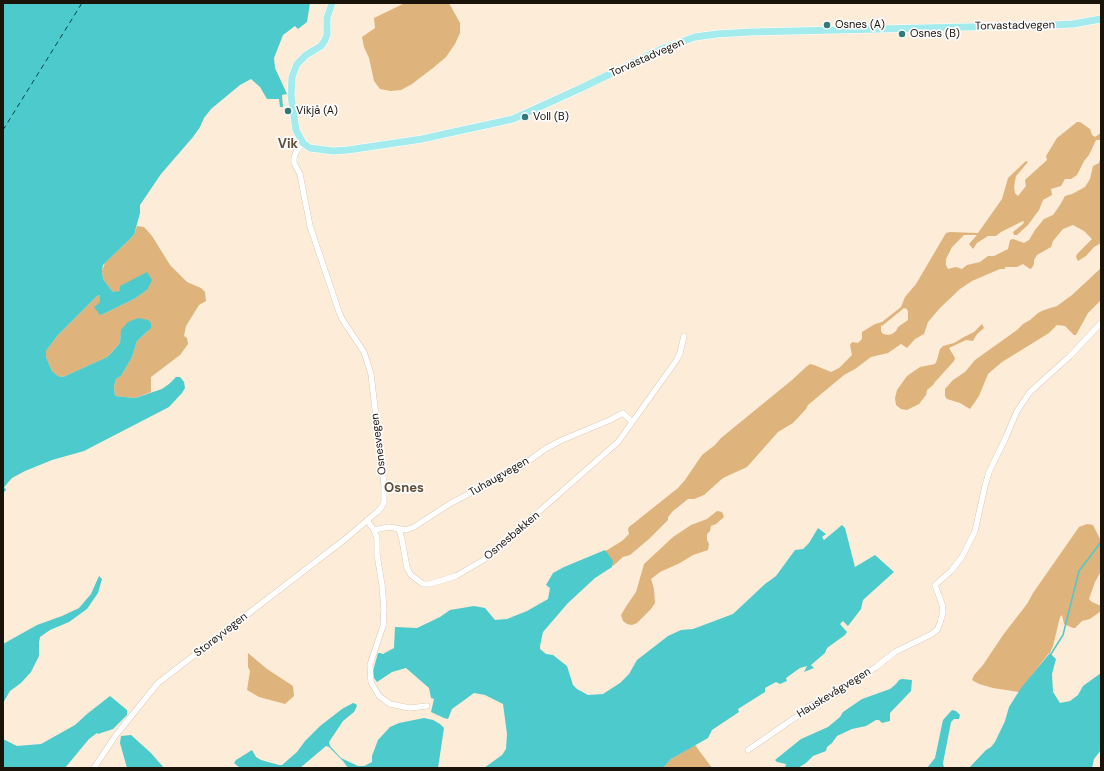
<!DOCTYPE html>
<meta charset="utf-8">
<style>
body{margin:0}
#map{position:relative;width:1104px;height:771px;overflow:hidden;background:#fdecd7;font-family:"DM Sans",sans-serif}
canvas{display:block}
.frame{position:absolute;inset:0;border:4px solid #1a130a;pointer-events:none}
</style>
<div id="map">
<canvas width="1104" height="771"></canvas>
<div class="frame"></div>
</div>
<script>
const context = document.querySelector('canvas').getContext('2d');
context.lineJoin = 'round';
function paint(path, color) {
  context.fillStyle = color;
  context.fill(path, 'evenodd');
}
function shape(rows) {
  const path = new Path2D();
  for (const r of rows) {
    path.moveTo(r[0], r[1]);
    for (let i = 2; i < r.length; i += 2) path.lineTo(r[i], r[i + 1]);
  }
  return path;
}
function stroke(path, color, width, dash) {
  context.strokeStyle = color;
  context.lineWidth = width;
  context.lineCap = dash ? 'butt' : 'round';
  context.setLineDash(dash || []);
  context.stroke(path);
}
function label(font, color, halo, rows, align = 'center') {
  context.font = font + ' "DM Sans",sans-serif';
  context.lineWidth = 3.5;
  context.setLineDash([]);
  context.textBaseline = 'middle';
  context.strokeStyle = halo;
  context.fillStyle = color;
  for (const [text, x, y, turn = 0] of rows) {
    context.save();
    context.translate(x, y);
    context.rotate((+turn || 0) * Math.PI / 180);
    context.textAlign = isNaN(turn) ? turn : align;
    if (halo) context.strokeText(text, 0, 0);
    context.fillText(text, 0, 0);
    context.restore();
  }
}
const green = shape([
 [405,3,449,3,460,23,460,33,455,44,446,57,433,68,412,84,401,90,391,91,380,89,374,81,369,58,364,47,362,37,375,28,374,18],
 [1077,122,1080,122,1090,129,1092,135,1095,137,1101,133,1101,140,1096,140,1089,155,1084,161,1077,175,1071,179,1065,179,1061,186,1051,189,1052,195,1043,200,1039,210,1028,225,1017,235,1014,235,1013,232,1023,224,1024,222,1023,221,1001,232,996,236,988,236,977,243,973,249,969,244,977,235,964,235,952,247,946,259,946,265,948,269,956,267,962,269,967,265,980,262,988,256,994,256,1008,249,1010,240,1013,239,1024,243,1029,240,1035,230,1044,219,1053,215,1060,205,1065,196,1072,194,1085,187,1090,179,1093,166,1099,163,1101,156,1101,243,1094,247,1086,256,1078,261,1076,257,1077,254,1092,239,1084,231,1073,225,1063,229,1053,241,1051,247,1037,255,1034,260,1034,264,1032,268,1030,269,1023,264,1017,267,1005,267,1005,269,1000,269,972,281,960,289,940,308,928,322,924,334,915,339,907,348,901,344,888,353,871,357,855,369,844,375,808,405,806,409,793,423,778,432,747,467,723,478,704,495,694,499,688,499,673,511,668,517,668,520,649,539,630,555,623,557,613,566,604,552,622,541,629,534,628,529,629,527,678,488,685,480,702,455,715,445,721,438,792,380,806,367,810,364,814,365,831,372,839,368,852,355,850,345,852,342,858,343,862,339,862,332,875,324,882,322,901,307,905,297,916,284,946,233,950,232,978,233,1002,199,1008,178,1026,161,1028,162,1016,176,1014,187,1015,193,1018,196,1026,186,1025,180,1047,160,1046,156,1057,138],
 [904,308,907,309,908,312,908,320,898,327,896,331,892,334,888,335,883,334,881,331,881,325,882,326],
 [137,226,144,227,152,236,170,265,187,282,201,288,205,292,206,301,199,305,186,326,184,336,187,338,188,344,180,355,151,377,151,392,135,398,115,396,114,386,116,379,121,376,132,357,137,341,148,331,121,333,120,343,107,357,63,377,58,376,52,371,46,357,46,351,58,335,97,296,100,295,100,303,95,306,101,315,134,299,147,290,120,289,116,293,113,292,103,279,102,271,105,263,134,235],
 [1101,268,1101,300,1088,313,1076,335,1074,335,1065,326,1057,325,1049,333,1002,362,988,374,979,396,970,409,960,403,947,399,945,396,945,389,953,380,965,372,975,360,1017,330,1023,324,1030,320,1038,313,1044,310,1057,306,1072,295],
 [982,324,984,328,977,334,973,341,966,340,949,348,955,358,954,361,935,382,933,385,927,390,926,395,919,404,907,410,901,409,896,405,895,398,897,390,907,376,920,367,935,364,937,360,940,349,943,346,954,343,964,337,974,332],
 [717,511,722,512,724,517,716,524,711,526,710,531,707,534,707,540,709,544,708,550,693,555,680,563,660,572,651,579,654,589,655,603,651,609,637,623,632,625,627,624,623,621,621,615,627,605,636,592,644,564,673,537,691,525,707,519],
 [1087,524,1093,525,1101,541,1101,571,1095,582,1089,599,1092,602,1101,606,1101,611,1090,619,1082,621,1075,628,1073,628,1064,624,1062,615,1060,617,1053,646,1050,653,1049,653,1019,692,993,688,979,684,972,680,974,675,983,665,1003,635,1027,604,1033,593,1079,527],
 [248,653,267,669,293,686,294,696,285,704,259,697,247,690,250,671,248,667],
 [695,745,712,768,663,768,671,759]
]);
const water = shape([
 [3,3,310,3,307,22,298,29,295,26,283,35,274,58,275,68,287,94,282,95,283,107,280,107,279,99,267,99,260,87,251,79,240,85,211,109,204,118,200,127,193,137,161,174,140,205,140,213,134,235,103,265,102,271,103,279,113,292,119,291,120,286,147,272,152,280,147,290,134,299,101,315,100,315,94,307,100,302,100,295,97,296,58,335,46,351,46,357,52,371,58,376,63,377,107,357,112,352,120,343,121,330,128,322,138,318,148,320,151,323,151,328,137,341,132,357,121,376,116,379,114,386,115,396,135,398,162,389,169,384,176,377,180,377,184,382,185,388,182,393,169,407,84,451,52,460,25,471,12,478,5,486,4,488,6,489,6,490,3,493],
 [842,525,845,528,855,567,875,555,894,572,863,600,861,609,848,626,843,621,840,624,847,632,845,635,827,648,825,653,811,665,814,668,804,672,807,666,800,668,786,678,787,681,780,684,776,682,765,688,765,692,738,709,739,712,712,730,708,738,671,759,663,768,484,768,502,755,506,749,507,734,503,704,485,695,474,693,452,709,448,719,444,718,431,712,434,699,431,698,429,688,406,668,392,672,377,682,374,678,373,671,378,653,380,653,383,654,394,648,395,627,417,628,440,617,450,610,474,606,485,608,495,620,507,619,527,611,548,599,550,588,546,585,553,573,564,567,605,550,613,561,612,567,595,578,568,603,543,632,540,646,540,649,546,654,553,655,567,666,573,685,577,689,588,695,603,694,620,683,629,674,637,660,668,636,681,630,693,629,733,614,765,584,776,576,795,550,803,549,809,543,818,528,826,534,822,537,824,540],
 [99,576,102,579,98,593,87,609,69,622,50,630,40,637,39,642,39,656,31,672,21,683,10,691,3,703,3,644,37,625,62,616,79,608,91,594],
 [1050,653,1056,659,1052,674,1053,692,1060,703,1070,701,1078,695,1083,686,1101,673,1101,750,1094,759,1092,768,969,768,986,750,991,747,995,742,1005,721,1009,707,1021,688],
 [902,679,912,680,911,691,890,713,890,721,882,723,879,720,876,720,866,726,852,729,837,736,832,743,827,747,826,751,813,756,806,763,798,768,785,768,786,764,777,762,775,760,801,739,828,727,840,717,843,712,862,699,890,689,896,684,899,680],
 [110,696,127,710,127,715,113,729,98,734,97,733,89,739,65,768,3,768,3,739,17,746,41,744,75,725,87,714],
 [353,703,356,704,357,706,354,712,343,721,329,742,330,746,341,758,358,766,364,766,372,762,372,756,378,740,390,727,399,723,424,718,433,720,440,724,444,728,438,768,348,768,343,761,329,747,326,746,300,768,240,768,234,763,236,760,252,750,256,757,261,760,279,765,282,765,297,752,305,741,320,726,342,709],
 [952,710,956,711,960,715,959,719,954,719,951,722,943,763,944,768,927,768,935,758,943,720],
 [131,735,151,753,164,768,127,768,120,743,121,736]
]);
const stream = shape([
 [1051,654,1063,635,1079,571,1101,542]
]);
const ferry = shape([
 [3,130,82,3]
]);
const minor = shape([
 [367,520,374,530,377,538,377,554,382,585,384,610,383,626,370,665,371,682,379,696,390,704,410,708,427,706],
 [399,529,402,540,407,568,411,575,423,584,430,584,456,576,485,559,618,442,676,361,680,353,684,336],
 [374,530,389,527,406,530,414,527,451,503,519,468,545,449,562,440,610,420,623,413,632,422],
 [748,750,799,715,809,706,838,693,876,667,895,652,930,635,937,630,940,623,943,612,942,604,935,585,951,571,962,557,975,531,985,486,989,472,1006,437,1017,411,1030,392,1070,356,1101,323],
 [94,768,116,735,158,683,344,540,377,512,381,508,384,502,384,485,371,374,364,352,342,319,339,312,310,226,300,174,294,163,294,158,296,152,303,143]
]);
const major = shape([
 [332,3,327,18,327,35,325,40,321,46,306,55,297,64,292,77,291,96,296,130,303,143,310,148,333,151,348,150,422,139,513,119,579,89,662,49,695,37,717,34,751,32,1052,25,1073,24,1101,19]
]);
const markers = [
 [827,25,4,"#317a7c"],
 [902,34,4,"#317a7c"],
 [288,111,4,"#317a7c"],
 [525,117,4,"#317a7c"]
];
const poiNames = [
 ["Osnes (A)",835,25],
 ["Osnes (B)",910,34],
 ["Vikjå (A)",296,111],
 ["Voll (B)",533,117]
];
const streetNames = [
 ["Torvastadvegen",1015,26,-1],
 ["Torvastadvegen",647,58,-24],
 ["Osnesvegen",379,444,-97],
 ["Tuhaugvegen",499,477,-30],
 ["Osnesbakken",512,536,-40],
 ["Storøyvegen",221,635,-38],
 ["Hauskevågvegen",834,693,-32]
];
const quarterNames = [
 ["Vik",288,145],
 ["Osnes",404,489]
];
paint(green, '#deb37c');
paint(water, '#4dcacc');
stroke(stream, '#4dcacc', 1.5);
stroke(ferry, '#064142', 1, [5, 4]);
stroke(minor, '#c7b399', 6);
stroke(major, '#fff', 8);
stroke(minor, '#fff', 5.5);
stroke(major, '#a3ebec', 7);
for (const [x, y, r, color] of markers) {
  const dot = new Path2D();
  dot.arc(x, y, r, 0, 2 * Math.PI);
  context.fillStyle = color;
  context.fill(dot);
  stroke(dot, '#fcfcfc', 1.5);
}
label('11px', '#1a130a', '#fcfcfc', poiNames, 'left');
label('11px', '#1a130a', '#fcfcfc', streetNames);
label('bold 13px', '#5f4d37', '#fcfcfc', quarterNames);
</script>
